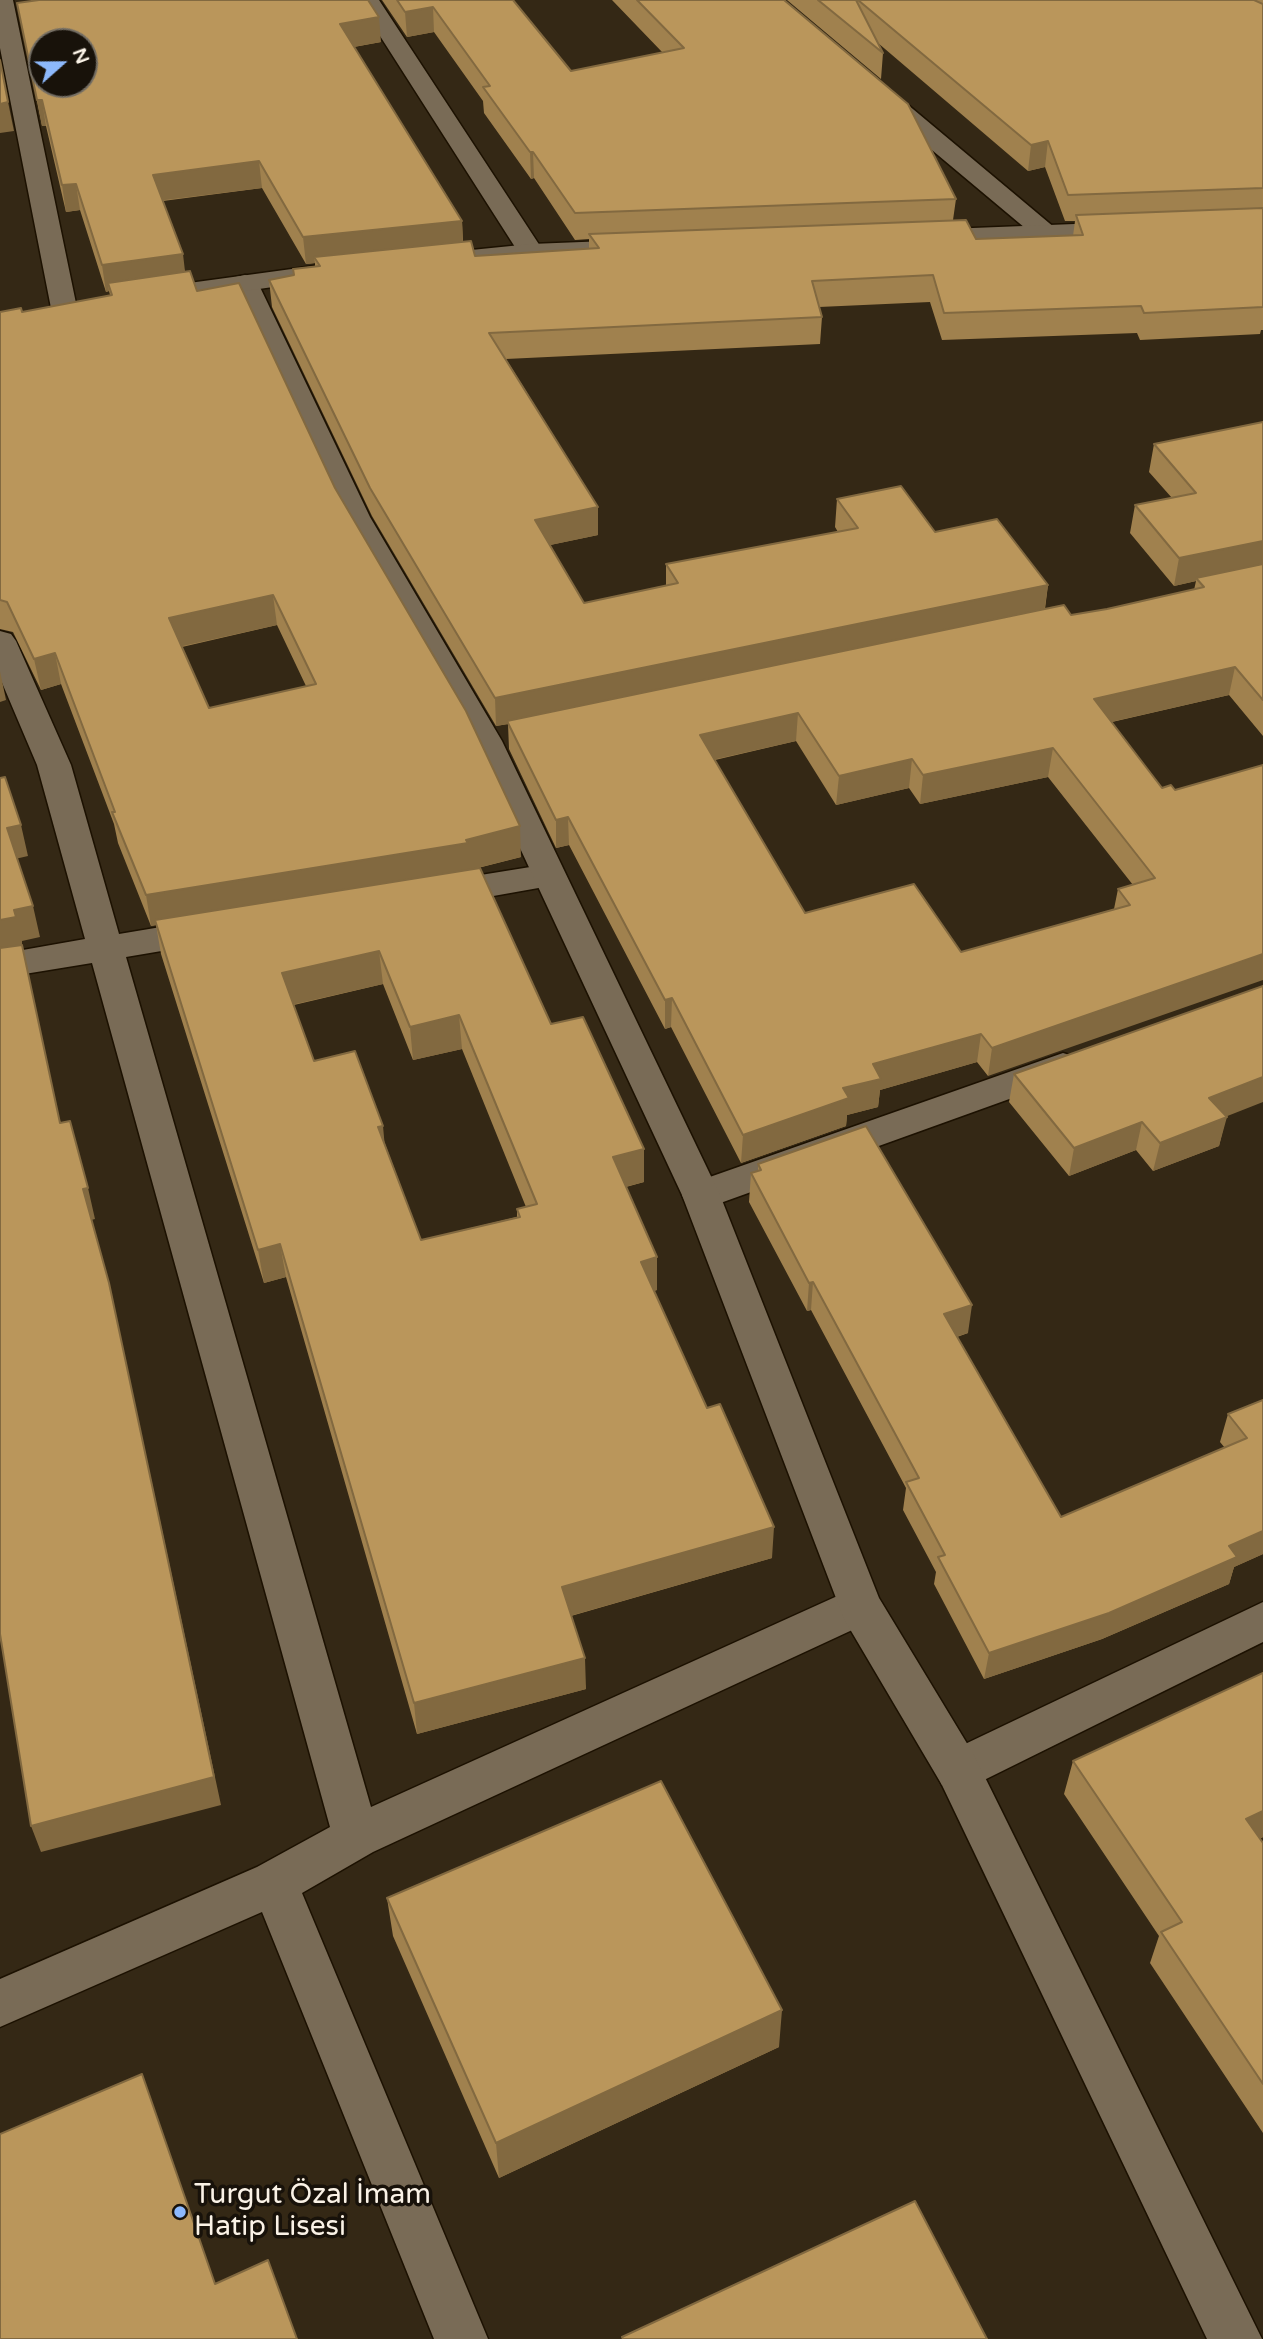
<!DOCTYPE html>
<meta charset="utf-8">
<style>
body{margin:0}
#map{position:relative;width:1263px;height:2339px;overflow:hidden;background:#342815;font-family:"Varela Round",sans-serif}
canvas{display:block}
.north{position:absolute;left:28px;top:28px;width:70px;height:70px;box-sizing:border-box;background:#18120a;border:2px solid #726c62;border-radius:50%;rotate:69deg;font-size:19px;font-weight:700;line-height:28px;text-align:center;color:#faf2e6}
.north::after{content:'';display:block;margin:auto;width:24px;height:32px;background:#8db9fc;clip-path:polygon(50% 0,100% 100%,50% 72%,0 100%)}
</style>
<div id="map">
<canvas width="1263" height="2339"></canvas>
<div class="north">N</div>
</div>
<script>
const context = document.querySelector('canvas').getContext('2d');
context.lineJoin = 'round';
function shape(rows) {
  const path = new Path2D();
  for (const r of rows) {
    path.moveTo(r[0], r[1]);
    for (let i = 2; i < r.length; i += 2) path.lineTo(r[i], r[i + 1]);
  }
  return path;
}
function stroke(path, color, width, dash) {
  context.strokeStyle = color;
  context.lineWidth = width;
  context.lineCap = dash ? 'butt' : 'round';
  context.setLineDash(dash || []);
  context.stroke(path);
}
function paint(path, color) {
  context.fillStyle = color;
  context.fill(path, 'evenodd');
}
function label(font, color, halo, rows, align = 'center') {
  context.font = font + ' "Varela Round",sans-serif';
  context.lineWidth = 7;
  context.setLineDash([]);
  context.textBaseline = 'middle';
  context.strokeStyle = halo;
  context.fillStyle = color;
  for (const [text, x, y, turn = 0] of rows) {
    context.save();
    context.translate(x, y);
    context.rotate((+turn || 0) * Math.PI / 180);
    context.textAlign = isNaN(turn) ? turn : align;
    if (halo) context.strokeText(text, 0, 0);
    context.fillText(text, 0, 0);
    context.restore();
  }
}
const minor = shape([
 [0,0,13,0,77,308,74,314,64,316,54,314,51,308,0,48,0,0],
 [357,0,379,0,544,252,540,258,531,260,522,258,357,0],
 [880,87,889,89,1055,228,1059,233,1055,238,1046,241,1037,238,871,99,868,94,871,89,880,87],
 [0,631,11,634,16,641,71,765,119,934,209,919,221,922,227,931,221,940,209,943,126,957,371,1807,844,1593,860,1587,876,1593,882,1606,876,1619,373,1852,302,1893,488,2339,434,2339,262,1912,0,2027,0,1979,257,1867,330,1827,92,963,0,978,0,954,85,939,37,765,0,678,0,631],
 [549,864,561,868,566,876,561,884,437,906,425,902,420,894,425,886,437,882,549,864],
 [1063,1053,1076,1057,1082,1066,1076,1075,701,1210,687,1205,682,1195,687,1185,1063,1053],
 [1263,1602,1263,1642,974,1785,958,1791,942,1785,935,1770,942,1755,1263,1602]
]);
const tertiary = shape([
 [245,275,254,277,258,283,370,517,502,741,720,1195,879,1598,974,1755,1262,2339,1207,2339,942,1785,844,1619,682,1195,470,741,340,517,232,283,236,277,245,275]
]);
const secondary = shape([
 [1125,222,1134,225,1138,230,1134,235,922,246,913,244,909,238,913,232,922,230,1125,222],
 [607,241,616,243,620,249,616,255,461,267,452,265,448,259,452,253,461,251,531,244,607,241],
 [321,265,330,267,334,273,330,279,145,305,136,303,132,297,136,291,145,289,321,265]
]);
const wall = shape([
 [382,0,513,0,571,71,663,53,612,0,784,0,956,199,953,220,976,239,1073,236,1075,221,1065,221,1045,167,1028,171,878,43,883,53,881,79,787,0,1263,0,1263,330,1261,330,1260,334,1140,340,1137,333,942,340,930,302,819,307,822,317,820,344,506,359,598,507,598,535,550,545,584,603,666,586,666,564,838,532,835,527,837,499,935,532,1048,585,1045,609,1071,615,1107,609,1194,590,1196,581,1174,586,1130,533,1135,505,1172,498,1149,472,1154,444,1263,422,1263,736,1229,695,1112,722,1162,788,1175,790,1263,765,988,1076,977,1062,880,1090,878,1107,847,1115,846,1126,741,1163,671,1027,665,1029,569,845,556,848,509,749,508,724,496,726,372,516,272,307,269,280,294,275,293,269,315,267,315,263,306,264,262,188,163,201,185,272,335,488,521,857,474,869,551,1024,644,1182,626,1187,657,1290,654,1291,772,1558,571,1616,586,1689,417,1734,286,1277,264,1283,161,954,156,925,151,926,118,843,114,824,61,684,41,690,13,632,0,629,0,312,22,312,110,295,109,291,106,292,80,210,66,212,46,126,42,126,17,3,381,42,354,47,462,221,463,242,475,256,589,249,589,239,575,240,534,178,531,179,484,113,483,101,434,32,407,37],
 [277,625,306,686,209,708,182,647],
 [796,741,836,805,909,788,920,804,1048,777,1133,885,1118,889,1114,909,961,952,805,913,715,760],
 [383,984,413,1060,462,1049,526,1207,517,1209,517,1217,421,1240,385,1144,314,1061,294,1005],
 [1014,1074,1226,1117,1219,1146,1153,1171,1136,1150,1069,1176,1009,1102],
 [758,1164,968,1333,957,1337,1061,1517,1225,1448,1220,1442,1228,1414,1263,1400,1263,1554,1234,1567,1229,1584,1102,1639,984,1679,934,1584,936,1572,903,1510,906,1488,811,1310,807,1311,749,1202,751,1173,758,1171],
 [1263,1673,1263,1837,1260,1839,1263,1843,1263,2133,1150,1963,1159,1936,1064,1794,1073,1761],
 [387,1898,779,2047,499,2178,393,1936]
]);
const shadedWall = shape([
 [433,7,434,32,407,37,405,12],
 [379,17,381,42,342,49,340,24],
 [37,100,42,100,46,126,42,126],
 [8,102,14,131,0,133,0,104],
 [1048,141,1045,167,1028,171,1031,145],
 [530,152,533,152,534,178,531,179],
 [259,161,262,188,157,201,153,175],
 [76,184,80,210,66,212,62,185],
 [462,221,463,248,314,257,315,263,306,264,303,237],
 [183,254,186,280,108,283,109,291,106,292,102,265],
 [598,507,598,535,536,548,535,520],
 [1263,541,1263,565,1196,578,1196,581,1174,586,1179,558],
 [1048,585,1044,613,507,721,508,724,496,726,495,698],
 [273,595,277,625,174,648,169,618],
 [55,653,61,684,41,690,34,659],
 [1235,667,1229,695,1089,727,1094,699],
 [0,671,6,700,0,702],
 [798,713,796,741,699,763,700,735],
 [1053,748,1048,777,920,804,923,775],
 [912,759,909,788,836,805,839,776],
 [568,817,569,845,556,848,556,820],
 [21,825,28,856,15,859,7,828],
 [520,826,521,857,469,870,155,920,156,925,151,926,146,895,466,840],
 [33,906,40,937,22,941,22,948,67,1154,0,952,0,920,14,910],
 [379,951,383,984,287,1006,282,973],
 [1263,954,1263,980,988,1076,992,1048],
 [672,998,671,1027,665,1029,665,1000],
 [459,1015,462,1049,413,1060,410,1027],
 [981,1034,977,1062,880,1090,878,1107,847,1115,846,1126,741,1163,743,1135,843,1088,873,1064],
 [1263,1077,1263,1102,1202,1126,1209,1098],
 [1227,1117,1219,1146,1153,1171,1160,1143],
 [1142,1122,1136,1150,1069,1176,1074,1148],
 [383,1126,386,1159,378,1127],
 [644,1149,644,1182,613,1190,613,1157],
 [88,1188,95,1219,91,1220,83,1189],
 [280,1244,286,1277,264,1283,258,1250],
 [657,1257,657,1290,641,1294,641,1262],
 [813,1282,811,1310,807,1311,809,1283],
 [109,1283,221,1805,41,1852,31,1826],
 [972,1305,968,1333,940,1342,944,1314],
 [774,1527,772,1558,563,1618,562,1587],
 [1263,1531,1263,1554,1234,1567,1229,1584,1102,1639,984,1679,989,1653],
 [585,1658,586,1689,417,1734,414,1703],
 [1263,1811,1263,1837,1234,1852,1246,1819],
 [782,2010,779,2047,499,2178,496,2143]
]);
const building = shape([
 [39,0,368,0,379,17,340,24,462,221,303,237,259,161,153,175,183,254,102,265,76,184,62,185,42,100,37,100,17,3,39,0],
 [42,42,84,42,84,84,42,84,42,42],
 [397,0,513,0,571,71,684,48,637,0,784,0,908,104,956,199,575,213,533,152,530,152,483,87,490,86,433,7,405,12,397,0],
 [818,0,856,0,883,53,818,0],
 [858,0,1254,0,1263,4,1263,188,1068,195,1048,141,1031,145,858,0],
 [0,60,8,102,0,104,0,60],
 [1263,208,1263,307,1144,313,1141,306,944,313,933,275,812,281,822,317,489,333,598,507,535,520,584,603,678,583,666,564,858,528,837,499,901,486,935,532,997,519,1048,585,495,698,370,488,269,280,294,275,293,269,320,266,314,257,471,241,475,256,599,248,589,234,966,220,976,239,1083,235,1076,215,1263,208],
 [190,271,197,291,239,283,335,488,466,711,520,826,466,840,468,843,146,895,112,812,115,812,55,653,34,659,7,602,0,600,0,312,21,308,22,312,112,295,108,283,190,271],
 [273,595,316,684,209,708,169,618,273,595],
 [1263,422,1263,541,1179,558,1135,505,1196,493,1154,444,1263,422],
 [1263,564,1263,700,1235,667,1094,699,1162,788,1171,785,1175,790,1263,765,1263,954,992,1048,981,1034,873,1064,881,1079,843,1088,849,1098,743,1135,672,998,665,1000,568,817,556,820,507,721,1064,605,1071,615,1107,609,1204,587,1196,578,1263,564],
 [798,713,839,776,912,759,923,775,1053,748,1155,878,1118,889,1130,905,961,952,914,884,805,913,700,735,798,713],
 [5,777,21,825,7,828,33,906,14,910,16,917,0,920,0,778,5,777],
 [480,868,551,1024,583,1017,644,1149,613,1157,657,1257,641,1262,707,1408,720,1404,774,1527,562,1587,585,1658,414,1703,280,1244,258,1250,155,920,480,868],
 [379,951,410,1027,459,1015,537,1204,517,1209,520,1217,421,1240,378,1127,383,1126,355,1051,314,1061,282,973,379,951],
 [22,945,60,1123,70,1121,88,1188,83,1189,109,1283,214,1777,31,1826,0,1634,0,948,22,945],
 [1263,986,1263,1077,1209,1098,1227,1117,1160,1143,1142,1122,1074,1148,1014,1074,1263,986],
 [866,1126,972,1305,944,1314,1061,1517,1247,1438,1228,1414,1263,1400,1263,1531,1229,1546,1237,1557,1109,1613,989,1653,938,1557,945,1555,906,1482,919,1478,813,1282,809,1283,751,1173,761,1170,758,1164,866,1126],
 [1263,1673,1263,1811,1246,1819,1263,1843,1263,2084,1161,1932,1182,1922,1073,1761,1263,1673],
 [661,1781,782,2010,496,2143,387,1898,661,1781],
 [142,2074,215,2284,268,2260,297,2339,0,2339,0,2134,142,2074],
 [915,2201,987,2339,623,2339,622,2337,915,2201]
]);
const markers = [
 [180,2212,7,"#8db9fc"]
];
const nearPoinames = [
 ["Turgut Özal İmam",194,2196],
 ["Hatip Lisesi",194,2228]
];
stroke(minor, '#1c1101', 3);
stroke(tertiary, '#1c1101', 3);
stroke(secondary, '#1c1101', 3);
paint(minor, '#796b56');
paint(tertiary, '#796b56');
paint(secondary, '#796b56');
paint(wall, '#a0814e');
paint(shadedWall, '#826940');
paint(building, '#ba965b');
stroke(building, '#826940', 2);
for (const [x, y, r, color] of markers) {
  const dot = new Path2D();
  dot.arc(x, y, r, 0, 2 * Math.PI);
  context.fillStyle = color;
  context.fill(dot);
  stroke(dot, '#18120a', 2.5);
}
label('28px', '#faf2e6', '#18120a', nearPoinames, 'left');
</script>
